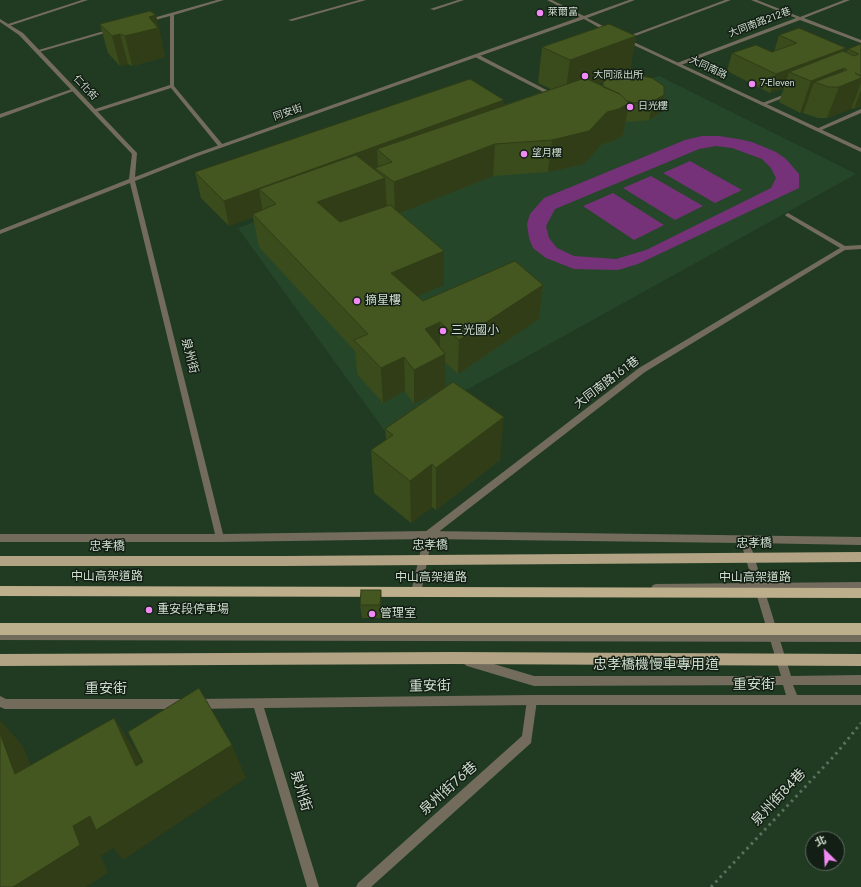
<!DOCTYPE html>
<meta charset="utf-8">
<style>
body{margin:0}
#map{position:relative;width:861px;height:887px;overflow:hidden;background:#213b23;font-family:Jost,"Noto Sans TC",sans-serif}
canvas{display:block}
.north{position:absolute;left:805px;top:831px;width:40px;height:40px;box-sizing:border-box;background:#131f14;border:1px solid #5e6b5e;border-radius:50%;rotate:336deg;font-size:11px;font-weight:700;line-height:16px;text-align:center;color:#ceddce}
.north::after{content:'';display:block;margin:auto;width:14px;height:18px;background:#f18af5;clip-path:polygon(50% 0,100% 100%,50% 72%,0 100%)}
</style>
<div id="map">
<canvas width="861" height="887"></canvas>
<div class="north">北</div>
</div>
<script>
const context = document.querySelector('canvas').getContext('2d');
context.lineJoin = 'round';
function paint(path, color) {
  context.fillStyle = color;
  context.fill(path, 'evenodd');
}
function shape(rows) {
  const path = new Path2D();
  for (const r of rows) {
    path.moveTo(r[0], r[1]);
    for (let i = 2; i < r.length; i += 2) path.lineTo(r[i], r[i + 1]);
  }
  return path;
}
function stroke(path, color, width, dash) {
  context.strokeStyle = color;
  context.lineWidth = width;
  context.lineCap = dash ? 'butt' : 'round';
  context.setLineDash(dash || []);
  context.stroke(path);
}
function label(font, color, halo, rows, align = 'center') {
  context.font = font + ' Jost,"Noto Sans TC",sans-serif';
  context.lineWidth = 3;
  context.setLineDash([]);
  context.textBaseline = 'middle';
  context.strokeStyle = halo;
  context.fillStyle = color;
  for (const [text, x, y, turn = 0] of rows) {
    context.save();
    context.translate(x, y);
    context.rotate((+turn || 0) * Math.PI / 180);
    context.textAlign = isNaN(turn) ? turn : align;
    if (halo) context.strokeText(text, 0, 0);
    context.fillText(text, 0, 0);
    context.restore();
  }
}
const built = shape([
 [659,76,856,174,387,434,238,228]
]);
const green = shape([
 [702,136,719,136,738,139,752,142,776,152,786,159,799,174,799,188,638,264,618,270,574,269,546,258,533,248,529,238,527,224,530,214,544,198,685,140],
 [716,146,732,148,762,159,771,168,776,178,771,188,646,250,616,259,574,256,557,248,549,238,546,226,555,209,699,149],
 [690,161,742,190,715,203,663,173],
 [651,176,703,206,675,220,623,188],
 [613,193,664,225,634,240,583,206]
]);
const path = shape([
 [711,887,835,755,861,723]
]);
const service = shape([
 [82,0,88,0,9,26,5,25,82,0],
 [217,0,224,0,174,15,174,86,223,145,223,147,219,147,171,88,96,112,92,112,92,110,170,85,170,16,148,22,146,22,146,20,217,0],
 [359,0,366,0,292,21,288,20,359,0],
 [458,0,464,0,434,10,430,9,458,0],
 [725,0,731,0,627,39,623,38,725,0],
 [751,0,757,0,800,17,844,0,850,0,804,18,861,40,861,43,800,20,681,65,677,65,677,63,796,18,751,0],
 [111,29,115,30,39,52,35,51,111,29],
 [475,55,479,55,558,96,553,97,475,57,475,55],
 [72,89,76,90,0,118,0,114,72,89],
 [788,93,793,94,765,105,760,104,788,93],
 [861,109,861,113,819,131,814,130,861,109],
 [788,213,845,246,861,245,861,249,845,250,645,372,432,537,422,588,420,591,417,592,414,591,412,588,425,532,639,368,840,248,786,216,785,215,788,213],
 [532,695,536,697,537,700,531,743,371,887,356,887,358,883,522,736,527,700,528,697,532,695]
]);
const minor = shape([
 [547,0,552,0,584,16,629,0,635,0,587,18,611,30,611,32,607,32,584,19,198,156,135,181,223,534,428,531,861,537,861,545,750,543,791,676,861,675,861,685,793,685,797,695,861,695,861,705,532,705,264,708,319,887,307,887,254,708,198,709,194,707,193,704,194,701,198,699,532,695,786,695,783,685,534,686,467,666,464,664,462,661,464,658,467,656,534,676,781,676,741,543,428,539,220,542,0,542,0,534,215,534,130,183,0,234,0,230,129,179,132,154,19,35,0,22,0,19,23,33,137,153,135,177,194,154,580,17,547,0],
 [625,38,861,148,861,152,623,40,623,39,625,38],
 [0,696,6,699,184,699,188,701,189,704,188,707,184,709,5,709,0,707,0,696]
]);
const tertiary = shape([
 [861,582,861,590,656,592,653,591,651,588,653,585,656,584,861,582],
 [0,632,861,634,861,642,0,640,0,632]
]);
const primary = shape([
 [861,552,861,562,285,566,0,566,0,556,285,556,861,552],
 [454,652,861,654,861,666,454,664,0,666,0,654,454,652]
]);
const trunk = shape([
 [0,586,861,588,861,598,0,596,0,586],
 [0,623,861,623,861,635,0,635,0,623]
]);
const wall = shape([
 [100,24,163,44,162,44,165,57,132,66,128,64,120,66,108,53],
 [779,35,846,53,848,49,861,44,861,106,854,109,852,108,851,109,827,118,818,118,803,113,804,111,800,113,779,102,784,88,770,93,727,71,732,53,772,52,774,52],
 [636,36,630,71,620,75,652,78,660,113,649,120,630,122,626,121,623,135,614,141,602,144,584,164,548,172,493,176,400,213,444,285,417,296,423,301,543,285,539,319,458,374,445,362,445,388,500,460,436,510,432,507,411,523,374,493,371,450,386,440,385,429,439,392,414,404,405,391,383,403,357,374,355,351,259,247,253,217,229,226,201,198,195,172,504,105,551,89,538,83,542,47],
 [604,81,603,86,598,84],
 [382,603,381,618,362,618,360,605]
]);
const shadedWall = shape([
 [156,15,163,44,162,44,165,57,132,66,125,36,149,17],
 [120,34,128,64,120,66,112,36],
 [636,36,630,71,565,96,570,60],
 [846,48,840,67,789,72,784,88,770,93,776,74],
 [844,68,837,87,814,82,804,111,800,113,811,81],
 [861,78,861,83,851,109,827,118,839,87],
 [861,91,861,106,854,109,860,93],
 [664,95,660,113,649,120,653,101],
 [504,100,503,124,392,162,377,149,378,170,375,168,375,171,276,204,259,189,263,213,253,214,253,217,229,226,224,201],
 [629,103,623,135,614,141,602,144,584,164,548,172,552,140,607,112],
 [495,144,493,176,395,215,394,182],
 [385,178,387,211,321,235,317,202],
 [444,251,444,285,392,307,391,273],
 [543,285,539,319,458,374,459,340],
 [440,322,440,357,425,329],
 [445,354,445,389,414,404,414,370],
 [404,357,405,391,383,403,381,368],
 [504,417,500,460,436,510,436,468],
 [432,464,432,507,411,523,410,481],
 [381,590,382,603,381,618,380,605],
 [114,718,137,753,156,793,232,745,246,778,123,860,113,848,101,856,108,873,86,887,13,887,73,826],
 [0,720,23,746,47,806,15,774,0,733]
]);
const building = shape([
 [150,11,156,15,149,17,158,28,125,36,120,34,112,36,100,24,150,11],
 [609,24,636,36,570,60,542,47,609,24],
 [799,28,846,48,776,74,732,53,756,45,772,52,797,43,779,35,799,28],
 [861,44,861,76,855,73,861,76,861,78,839,87,829,87,814,82,847,70,844,68,811,81,789,72,843,51,854,56,859,54,848,49,861,44],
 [633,74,652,78,664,86,664,95,653,101,634,103,627,101,620,94,603,87,603,82,615,75,633,74],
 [585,78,620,94,629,103,619,109,607,112,589,131,552,140,495,144,394,182,375,168,392,162,377,149,585,78],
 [470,79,504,100,224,201,195,172,470,79],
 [356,155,385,178,317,202,340,222,390,205,444,251,391,273,423,301,515,261,543,285,459,340,440,322,425,329,445,354,414,370,404,357,381,368,354,340,368,334,253,214,276,204,259,189,356,155],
 [453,382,504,417,436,468,432,464,410,481,371,450,393,435,385,429,453,382],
 [361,590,381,590,380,605,360,605,361,590],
 [199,688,232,745,96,830,90,816,73,826,80,845,13,887,0,887,0,733,15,774,114,718,136,766,143,762,128,732,199,688]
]);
const markers = [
 [540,13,4,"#f18af5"],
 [585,76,4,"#f18af5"],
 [752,84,4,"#f18af5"],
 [630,107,4,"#f18af5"],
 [524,154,4,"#f18af5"],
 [357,301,4,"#f18af5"],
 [443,331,4,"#f18af5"],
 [149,610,4,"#f18af5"],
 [372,614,4,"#f18af5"]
];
const farPoinames = [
 ["萊爾富",548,13],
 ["大同派出所",593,76],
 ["7-Eleven",760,84],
 ["日光樓",638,107],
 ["望月樓",532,154]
];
const farStreetnames = [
 ["大同南路212巷",760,23,-21],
 ["大同南路",708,68,25],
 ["仁化街",85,88,47],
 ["同安街",288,113,-19]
];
const poiNames = [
 ["摘星樓",365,301],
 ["三光國小",451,331],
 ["重安段停車場",157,610],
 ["管理室",380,614]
];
const streetNames = [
 ["泉州街",189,356,76],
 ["大同南路161巷",607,383,-37],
 ["忠孝橋",754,544],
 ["忠孝橋",430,546],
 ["忠孝橋",107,547],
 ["中山高架道路",107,577],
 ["中山高架道路",431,578],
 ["中山高架道路",755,578]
];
const nearStreetnames = [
 ["忠孝橋機慢車專用道",656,666],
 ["重安街",754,686],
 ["重安街",430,687,-1],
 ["重安街",106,690],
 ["泉州街76巷",449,789,-42],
 ["泉州街",300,791,73],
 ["泉州街84巷",779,798,-47]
];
paint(built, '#264629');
paint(green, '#753278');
stroke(path, '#5a715b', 3, [2.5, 4]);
paint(service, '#736c5d');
paint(minor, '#736c5d');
paint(tertiary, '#736c5d');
paint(primary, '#b1a384');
paint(trunk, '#bdae8c');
paint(wall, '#3a4b1c');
paint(shadedWall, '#303d16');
paint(building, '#445720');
stroke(building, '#303d16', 1);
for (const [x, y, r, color] of markers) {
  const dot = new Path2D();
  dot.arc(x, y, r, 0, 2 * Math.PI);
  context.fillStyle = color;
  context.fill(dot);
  stroke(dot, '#131f14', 1.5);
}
label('10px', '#ceddce', '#131f14', farPoinames, 'left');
label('10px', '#ceddce', '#131f14', farStreetnames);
label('12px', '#ceddce', '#131f14', poiNames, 'left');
label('12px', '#ceddce', '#131f14', streetNames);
label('14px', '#ceddce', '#131f14', nearStreetnames);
</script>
